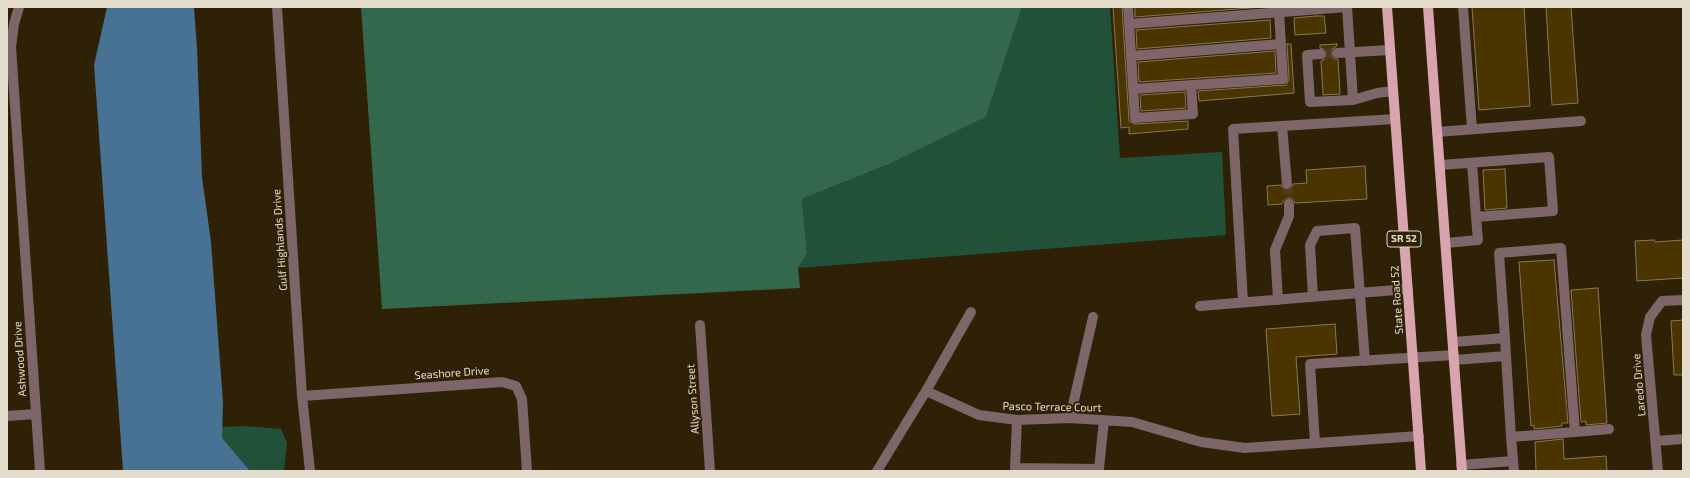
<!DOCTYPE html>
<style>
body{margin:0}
#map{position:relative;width:1690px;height:478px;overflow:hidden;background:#2f2105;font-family:"Exo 2",sans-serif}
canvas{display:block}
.frame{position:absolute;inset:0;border:8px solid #e3dbcb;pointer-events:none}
</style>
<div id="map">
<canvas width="1690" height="478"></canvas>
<div class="frame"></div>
</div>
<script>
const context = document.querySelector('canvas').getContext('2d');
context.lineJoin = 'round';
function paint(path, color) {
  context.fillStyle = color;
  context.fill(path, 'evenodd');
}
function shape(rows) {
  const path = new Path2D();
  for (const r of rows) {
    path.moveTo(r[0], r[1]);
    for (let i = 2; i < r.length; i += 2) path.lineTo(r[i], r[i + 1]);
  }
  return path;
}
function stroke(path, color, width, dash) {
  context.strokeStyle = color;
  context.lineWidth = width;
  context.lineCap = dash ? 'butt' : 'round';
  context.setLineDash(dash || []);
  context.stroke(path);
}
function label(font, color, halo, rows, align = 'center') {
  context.font = font + ' "Exo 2",sans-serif';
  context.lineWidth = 4;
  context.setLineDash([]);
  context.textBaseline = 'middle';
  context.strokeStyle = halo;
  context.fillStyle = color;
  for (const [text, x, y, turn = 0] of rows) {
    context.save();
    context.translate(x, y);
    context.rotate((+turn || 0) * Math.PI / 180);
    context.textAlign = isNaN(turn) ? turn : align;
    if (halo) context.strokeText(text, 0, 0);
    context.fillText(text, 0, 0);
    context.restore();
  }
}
const green = shape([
 [1022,7,1110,7,1120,158,1222,152,1226,235,798,268,807,253,802,199,887,165,986,117],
 [244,426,281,429,287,443,284,471,250,471,222,439,222,427]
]);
const forest = shape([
 [361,7,1022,7,986,117,887,165,802,199,807,253,798,268,800,288,382,309]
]);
const water = shape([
 [107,7,194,7,197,48,202,177,211,242,223,402,222,438,250,471,123,471,94,65]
]);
const building = shape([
 [1113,7,1122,7,1129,121,1135,124,1188,121,1188,129,1129,134,1129,127,1121,128,1113,7],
 [1135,7,1263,7,1135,17,1135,7],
 [1472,7,1524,7,1530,106,1479,110,1472,7],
 [1546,7,1571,7,1578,103,1552,105,1546,7],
 [1316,16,1324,16,1326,33,1295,35,1294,18,1316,16],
 [1270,20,1271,38,1137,49,1136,30,1270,20],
 [1287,44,1291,44,1294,93,1199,101,1198,91,1286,85,1289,79,1287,44],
 [1337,44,1337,46,1331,50,1331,54,1334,59,1338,59,1340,94,1323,95,1321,61,1325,59,1327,54,1326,50,1320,48,1320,45,1337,44],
 [1275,51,1276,73,1139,82,1138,62,1275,51],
 [1185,92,1186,108,1141,111,1140,95,1185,92],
 [1365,166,1367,199,1295,203,1293,199,1289,198,1284,200,1282,204,1268,205,1267,186,1281,185,1284,190,1288,190,1291,189,1293,184,1307,183,1306,170,1365,166],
 [1505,169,1507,208,1485,210,1483,170,1505,169],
 [1654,240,1655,242,1683,240,1683,278,1637,281,1635,241,1654,240],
 [1554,260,1568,423,1562,423,1562,426,1534,429,1534,425,1531,426,1519,262,1554,260],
 [1598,288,1607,423,1586,425,1586,421,1581,422,1571,290,1598,288],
 [1683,320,1683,375,1674,375,1671,321,1683,320],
 [1335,324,1337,354,1296,357,1300,414,1272,416,1266,329,1335,324],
 [1563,439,1564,459,1606,456,1607,471,1536,471,1535,442,1563,439]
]);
const minorTunnel = shape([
 [1321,54,1337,53],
 [1287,184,1289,204]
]);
const minor = shape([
 [19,7,14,24,11,47,40,471],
 [277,7,302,396,310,471],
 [1128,7,1135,118,1193,114,1191,85],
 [1347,7,1353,100],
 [1463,7,1472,129],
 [1129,24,1347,7],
 [1337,53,1390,50],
 [1321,54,1307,55,1310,102,1353,100,1377,93,1393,91],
 [1131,56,1281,44],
 [1133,89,1283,79,1279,12],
 [1282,126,1287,184],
 [1437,132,1581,121],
 [1472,163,1476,217],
 [1440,165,1549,157,1553,211,1476,217,1478,240,1446,243],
 [1313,297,1310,245,1317,231,1355,228,1365,361],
 [1278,300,1275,250,1289,216,1289,204],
 [1243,302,1233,129,1395,119],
 [1200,306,1408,289],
 [700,325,710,471],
 [1453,342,1505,338],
 [1454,360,1506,356],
 [926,391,979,415,1017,420,1070,418,1132,422,1201,442,1245,448,1419,436],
 [302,396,502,382,516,386,522,399,527,471],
 [7,416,36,414],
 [1070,418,1093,317],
 [1017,420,1015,468,1099,469,1104,420],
 [1575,432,1609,429],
 [1511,437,1575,432,1561,248,1499,253,1505,338,1506,356,1511,437,1514,471],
 [1656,441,1683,439],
 [1315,443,1310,364,1454,355],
 [1461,465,1513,461],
 [877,471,926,391,971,312],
 [1658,471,1646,335,1650,317,1662,301,1683,300]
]);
const major = shape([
 [1387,7,1421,471],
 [1428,7,1462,471]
]);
const shields = [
 [1404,239,34]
];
const shieldNames = [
 ["SR 52",1404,239]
];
const streetNames = [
 ["Gulf Highlands Drive",280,240,-94],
 ["State Road 52",1397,300,-94],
 ["Ashwood Drive",20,359,-94],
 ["Seashore Drive",452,373,-4],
 ["Laredo Drive",1639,385,-95],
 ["Allyson Street",693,399,-94],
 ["Pasco Terrace Court",1052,407,1]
];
paint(green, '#225139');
paint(forest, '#34684c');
paint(water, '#477294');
paint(building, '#4a3400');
stroke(building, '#88785a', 1);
stroke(minorTunnel, '#4a3d23', 10, [10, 5]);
stroke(minor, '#7d6569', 10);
stroke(major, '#d8a5ae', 10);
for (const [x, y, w] of shields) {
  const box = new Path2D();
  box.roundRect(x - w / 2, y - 8, w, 16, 3);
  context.fillStyle = '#2f2105';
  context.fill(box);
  stroke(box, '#e3dbcb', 1);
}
label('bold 10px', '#e3dbcb', null, shieldNames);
label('11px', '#e3dbcb', '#2f2105', streetNames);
</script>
